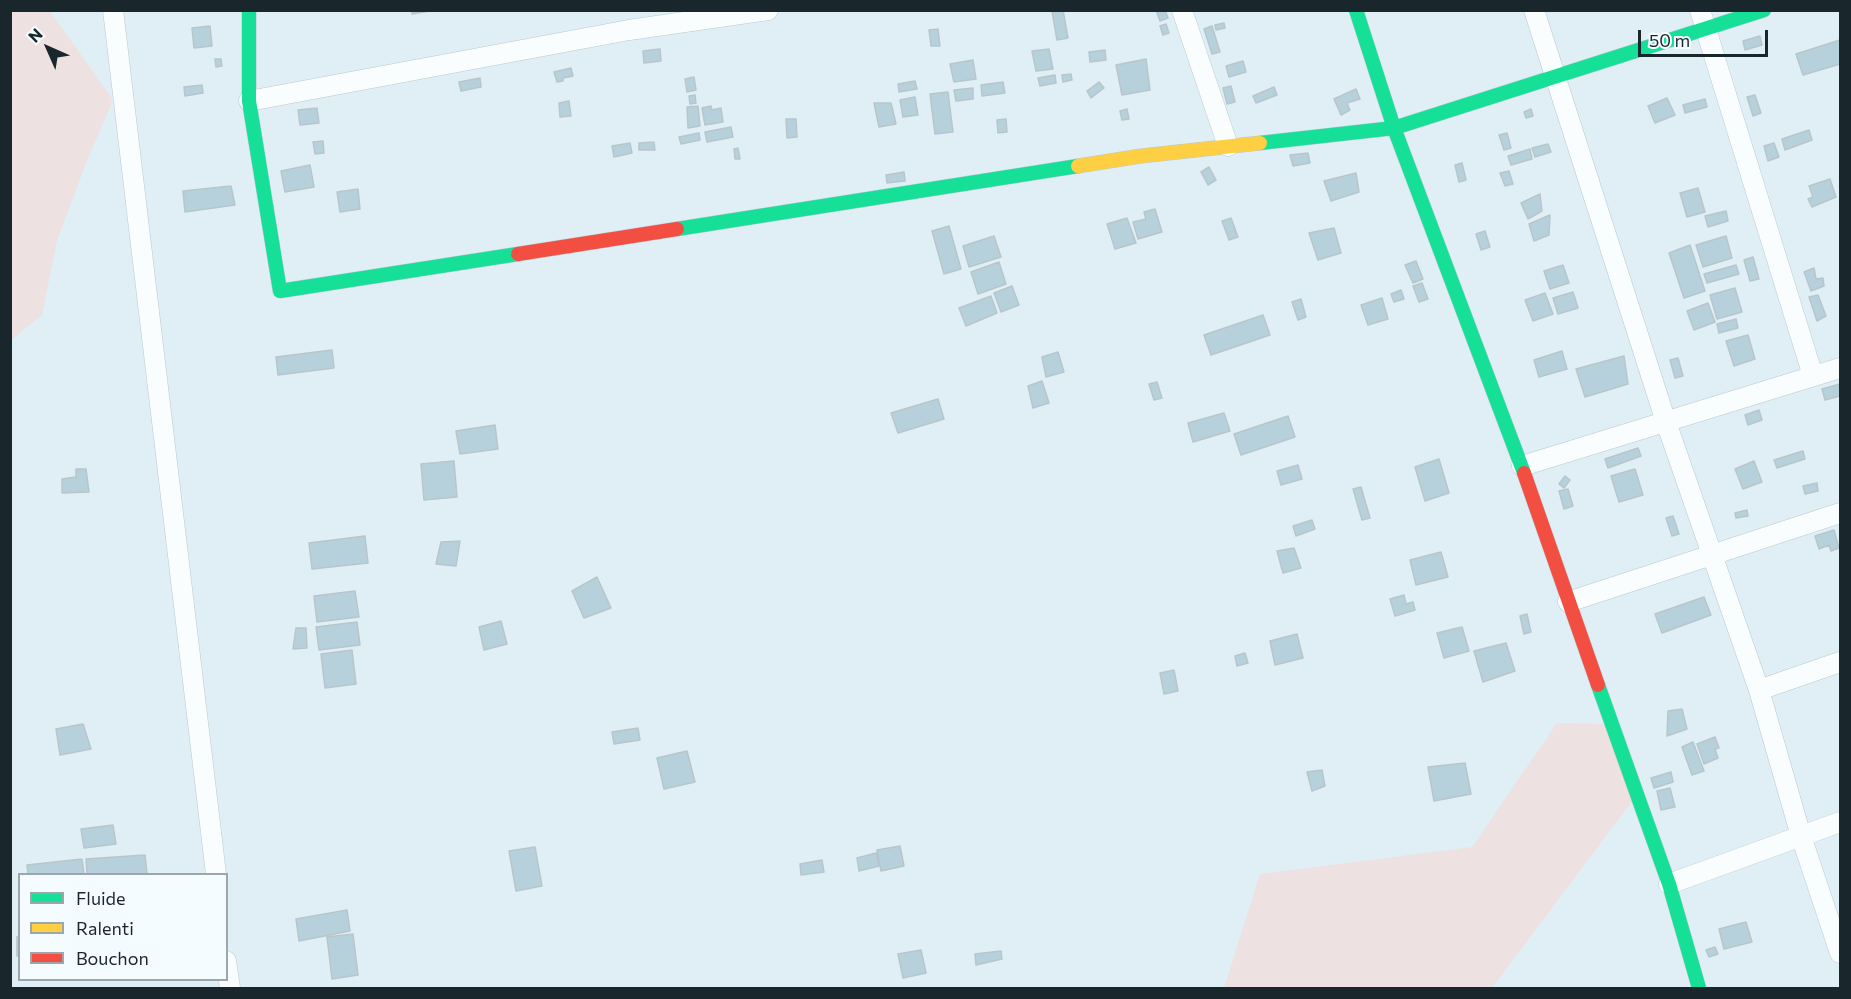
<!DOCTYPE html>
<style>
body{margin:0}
#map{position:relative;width:1851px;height:999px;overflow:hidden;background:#dfeff5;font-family:Commissioner,sans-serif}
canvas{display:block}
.frame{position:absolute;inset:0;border:12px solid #19272c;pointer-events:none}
.legend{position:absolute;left:18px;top:873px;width:210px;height:108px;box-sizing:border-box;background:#f5fcff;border:2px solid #9da7ab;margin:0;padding:8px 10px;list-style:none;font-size:18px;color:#19272c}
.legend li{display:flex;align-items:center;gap:12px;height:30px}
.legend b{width:30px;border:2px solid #9da7ab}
.north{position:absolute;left:18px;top:18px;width:60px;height:60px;-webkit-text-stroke:4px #f5fcff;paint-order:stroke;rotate:315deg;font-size:16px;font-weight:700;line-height:24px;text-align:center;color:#19272c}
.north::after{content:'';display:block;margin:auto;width:21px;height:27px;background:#19272c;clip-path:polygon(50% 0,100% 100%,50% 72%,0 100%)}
.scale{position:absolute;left:1638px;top:30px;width:130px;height:27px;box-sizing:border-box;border:3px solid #19272c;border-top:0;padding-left:8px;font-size:18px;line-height:21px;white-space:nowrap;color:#19272c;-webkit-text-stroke:4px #f5fcff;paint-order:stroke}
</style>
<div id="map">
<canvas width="1851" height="999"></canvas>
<div class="frame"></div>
<ul class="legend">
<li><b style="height:8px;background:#16e098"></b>Fluide</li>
<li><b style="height:8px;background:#ffcf43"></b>Ralenti</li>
<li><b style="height:8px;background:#f24e42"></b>Bouchon</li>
</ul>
<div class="north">N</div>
<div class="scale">50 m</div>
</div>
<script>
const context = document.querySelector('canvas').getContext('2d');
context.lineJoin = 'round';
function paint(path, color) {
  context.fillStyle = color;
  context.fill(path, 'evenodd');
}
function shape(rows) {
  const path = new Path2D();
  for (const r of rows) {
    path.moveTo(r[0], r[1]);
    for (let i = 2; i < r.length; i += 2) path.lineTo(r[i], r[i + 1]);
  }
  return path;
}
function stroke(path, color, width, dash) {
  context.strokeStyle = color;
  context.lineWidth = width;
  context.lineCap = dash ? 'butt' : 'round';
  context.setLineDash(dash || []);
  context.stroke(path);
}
const green = shape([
 [11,10,50,11,113,100,88,158,57,241,42,315,11,340],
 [1557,723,1607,724,1633,800,1492,988,1224,988,1260,874,1472,847]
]);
const building = shape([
 [412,10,436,10,412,14,412,10],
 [1063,10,1068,38,1057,40,1052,11,1063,10],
 [1156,10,1165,10,1168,18,1160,21,1156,10],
 [1224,23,1225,28,1216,30,1215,25,1224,23],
 [1166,24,1169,33,1163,35,1160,26,1166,24],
 [210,26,212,46,194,48,192,28,210,26],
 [1212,26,1220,52,1212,54,1204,29,1212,26],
 [938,29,940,46,931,46,929,30,938,29],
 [1760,36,1762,45,1745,50,1743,41,1760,36],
 [1840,40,1840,64,1803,75,1796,54,1840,40],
 [660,49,661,61,644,63,643,51,660,49],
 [1049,49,1053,69,1036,71,1032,51,1049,49],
 [1105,50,1106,60,1090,62,1089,52,1105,50],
 [215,59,221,59,222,66,216,67,215,59],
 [1146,59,1150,90,1122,95,1116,65,1146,59],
 [973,60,976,79,954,82,950,64,973,60],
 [1243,61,1246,72,1229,77,1226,66,1243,61],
 [571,68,573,76,563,78,563,81,557,82,554,72,571,68],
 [1071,74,1072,80,1063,82,1062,75,1071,74],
 [1055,75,1056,83,1040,86,1038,78,1055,75],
 [694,77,696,90,687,92,685,79,694,77],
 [480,78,481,87,461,91,459,82,480,78],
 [915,81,917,89,899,92,898,84,915,81],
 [1003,82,1005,93,982,96,981,85,1003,82],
 [1099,82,1104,88,1091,98,1087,91,1099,82],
 [202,85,203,93,185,96,184,87,202,85],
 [1231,86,1235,102,1227,104,1223,88,1231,86],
 [1274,87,1277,95,1256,103,1253,96,1274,87],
 [973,88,973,99,956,101,954,90,973,88],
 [1356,89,1360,99,1347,103,1350,110,1341,115,1334,99,1356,89],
 [948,92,953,132,935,134,930,94,948,92],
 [695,95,696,103,690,104,689,96,695,95],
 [1755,95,1761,113,1753,116,1747,97,1755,95],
 [915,97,918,115,903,117,900,100,915,97],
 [1667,98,1675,115,1655,123,1648,106,1667,98],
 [1705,99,1707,107,1685,113,1683,105,1705,99],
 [569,101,571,116,560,117,559,103,569,101],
 [874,103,891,103,896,124,879,127,874,103],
 [698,106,700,126,688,128,687,107,698,106],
 [711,106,712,110,721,108,723,122,705,125,702,108,711,106],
 [317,108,319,123,300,125,298,110,317,108],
 [1127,109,1129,119,1122,120,1120,111,1127,109],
 [1531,109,1533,116,1526,118,1524,112,1531,109],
 [786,119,796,119,797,137,787,138,786,119],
 [1006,119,1007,132,998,133,997,120,1006,119],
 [731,127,733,137,707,142,705,132,731,127],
 [1809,130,1812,140,1785,150,1782,139,1809,130],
 [699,133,700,140,681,144,679,137,699,133],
 [1507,133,1511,148,1504,150,1499,135,1507,133],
 [323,141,324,153,315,154,313,142,323,141],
 [654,142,655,150,639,150,639,143,654,142],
 [630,143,632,153,614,157,612,146,630,143],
 [1774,143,1779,157,1768,161,1764,146,1774,143],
 [1548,144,1551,152,1535,157,1532,148,1548,144],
 [738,148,740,159,735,159,734,149,738,148],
 [1530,149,1532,159,1511,165,1508,156,1530,149],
 [1308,153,1310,163,1293,166,1290,155,1308,153],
 [1462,163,1466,180,1459,182,1455,165,1462,163],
 [310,165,314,187,285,192,281,171,310,165],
 [1209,167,1216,180,1208,185,1201,172,1209,167],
 [1509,171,1513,184,1505,186,1500,173,1509,171],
 [904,172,905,181,887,183,886,175,904,172],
 [1356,173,1359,192,1331,201,1324,181,1356,173],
 [1830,179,1836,197,1812,207,1808,199,1813,197,1809,186,1830,179],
 [231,186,235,205,185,212,183,191,231,186],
 [1698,188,1705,212,1687,217,1680,193,1698,188],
 [358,189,360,209,340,212,337,192,358,189],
 [1540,194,1542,211,1528,219,1521,203,1540,194],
 [1155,209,1162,232,1138,239,1133,222,1146,219,1144,212,1155,209],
 [1726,211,1728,221,1708,227,1705,216,1726,211],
 [1550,215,1549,235,1534,241,1529,224,1550,215],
 [1127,218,1136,243,1115,249,1107,224,1127,218],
 [1231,218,1238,237,1229,240,1222,221,1231,218],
 [949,226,961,269,944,274,932,231,949,226],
 [1334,228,1341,253,1318,260,1309,233,1334,228],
 [1485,231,1490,247,1481,250,1476,234,1485,231],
 [994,236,1001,257,969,267,963,246,994,236],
 [1726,236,1732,258,1703,267,1696,245,1726,236],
 [1690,245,1705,291,1684,298,1669,253,1690,245],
 [1753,257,1759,279,1750,281,1744,260,1753,257],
 [1416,261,1423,279,1413,283,1405,265,1416,261],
 [999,262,1006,284,978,294,971,272,999,262],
 [1563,265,1569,283,1550,289,1544,271,1563,265],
 [1736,265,1739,274,1707,283,1704,274,1736,265],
 [1814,268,1816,279,1823,278,1824,286,1811,291,1804,272,1814,268],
 [1422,283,1428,299,1419,302,1413,286,1422,283],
 [1012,286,1019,305,1001,312,994,293,1012,286],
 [1735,288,1742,312,1717,319,1710,295,1735,288],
 [1401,290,1404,299,1394,302,1391,294,1401,290],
 [1573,292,1578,308,1558,314,1553,298,1573,292],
 [1545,293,1553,314,1533,321,1525,300,1545,293],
 [1818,295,1826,316,1817,321,1809,297,1818,295],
 [991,296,997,313,966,326,959,308,991,296],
 [1382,298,1388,319,1368,325,1361,305,1382,298],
 [1301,299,1306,317,1298,320,1292,302,1301,299],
 [1708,303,1715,322,1694,330,1687,311,1708,303],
 [1263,315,1270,335,1211,355,1204,335,1263,315],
 [1736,319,1738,328,1719,333,1717,324,1736,319],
 [1748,335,1755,359,1734,366,1726,341,1748,335],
 [332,350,334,368,278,375,276,357,332,350],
 [1562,351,1567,369,1539,377,1534,360,1562,351],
 [1058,352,1064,372,1046,377,1042,357,1058,352],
 [1624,356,1628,384,1585,397,1576,369,1624,356],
 [1678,358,1683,376,1675,378,1670,360,1678,358],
 [1042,381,1049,403,1033,408,1028,386,1042,381],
 [1157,382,1162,398,1154,400,1149,384,1157,382],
 [1840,384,1840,396,1825,400,1822,389,1840,384],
 [938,399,944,419,898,433,891,413,938,399],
 [1759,410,1762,420,1748,425,1745,415,1759,410],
 [1224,413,1230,431,1193,442,1188,423,1224,413],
 [1288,416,1295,437,1241,455,1234,434,1288,416],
 [495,425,498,449,460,454,456,431,495,425],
 [1638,448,1641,456,1608,468,1605,459,1638,448],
 [1803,451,1805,459,1777,468,1774,460,1803,451],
 [1439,459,1449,493,1425,501,1415,467,1439,459],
 [454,461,457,497,424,500,421,464,454,461],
 [1754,461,1762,482,1743,489,1735,469,1754,461],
 [1298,465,1302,479,1281,485,1277,471,1298,465],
 [76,469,86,469,89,492,62,493,62,479,76,477,76,469],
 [1635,469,1643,495,1619,502,1611,476,1635,469],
 [1565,476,1570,480,1564,488,1559,484,1565,476],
 [1817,483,1818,491,1805,494,1803,486,1817,483],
 [1361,487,1370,518,1362,520,1353,489,1361,487],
 [1568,489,1573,506,1564,509,1559,491,1568,489],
 [1747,510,1748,516,1736,518,1735,513,1747,510],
 [1673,516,1679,534,1672,536,1666,518,1673,516],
 [1312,520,1315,529,1296,536,1293,526,1312,520],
 [1834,530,1839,548,1831,551,1829,545,1819,549,1815,536,1834,530],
 [365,536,368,563,312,569,309,543,365,536],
 [460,541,456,566,436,564,441,542,460,541],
 [1294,548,1301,568,1283,573,1277,551,1294,548],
 [1441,552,1448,577,1416,585,1410,560,1441,552],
 [597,577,611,608,584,618,572,591,597,577],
 [355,591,359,617,317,622,314,596,355,591],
 [1404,595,1406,604,1413,602,1415,610,1395,616,1390,599,1404,595],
 [1704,597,1711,615,1662,633,1655,614,1704,597],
 [1527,614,1531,632,1524,634,1520,616,1527,614],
 [501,621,507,644,484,650,479,627,501,621],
 [357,622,360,645,319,650,316,627,357,622],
 [1462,627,1469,651,1444,658,1437,633,1462,627],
 [296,628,306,628,307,648,293,649,296,628],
 [1297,634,1303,658,1275,665,1270,641,1297,634],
 [1506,643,1515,671,1483,682,1474,651,1506,643],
 [352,650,356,684,325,688,321,654,352,650],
 [1245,653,1248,663,1237,666,1235,656,1245,653],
 [1174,670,1178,691,1164,694,1160,673,1174,670],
 [1682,709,1687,729,1667,736,1668,711,1682,709],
 [83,724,91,749,60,755,56,729,83,724],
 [638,728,640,740,614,744,612,732,638,728],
 [1715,737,1719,748,1715,749,1718,758,1704,764,1697,744,1715,737],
 [1693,742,1704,771,1692,775,1682,747,1693,742],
 [687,751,695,782,664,789,657,758,687,751],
 [1465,763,1471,794,1434,801,1428,767,1465,763],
 [1322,770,1325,786,1312,791,1307,772,1322,770],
 [1671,772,1673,782,1654,788,1651,778,1671,772],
 [1670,788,1675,807,1661,810,1657,791,1670,788],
 [113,825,116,844,84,848,81,829,113,825],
 [900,846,904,866,881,871,877,850,900,846],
 [535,847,542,886,516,891,509,851,535,847],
 [876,853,879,866,859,871,857,858,876,853],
 [145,855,147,874,87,874,86,859,145,855],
 [82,859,84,874,28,874,27,865,82,859],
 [822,860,824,872,801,875,800,864,822,860],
 [347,910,350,931,299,941,296,919,347,910],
 [1746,922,1752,942,1724,949,1719,929,1746,922],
 [353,934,358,975,332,979,327,937,353,934],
 [20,936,20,955,17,956,17,937,20,936],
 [1715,947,1718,954,1709,957,1706,950,1715,947],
 [921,950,926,973,903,978,898,954,921,950],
 [1001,951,1002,959,976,965,975,954,1001,951]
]);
const street = shape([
 [113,10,216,874],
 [1182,10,1228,146],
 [1534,10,1666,422,1759,690,1801,836,1840,953],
 [1700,10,1813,376],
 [249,101,629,30,768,10],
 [1522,466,1840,368],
 [1568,602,1840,513],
 [1759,690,1840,662],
 [1669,884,1840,822],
 [226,961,230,988]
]);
const fast = shape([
 [249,10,249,101,280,291,518,254],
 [1356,10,1394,128,1524,473],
 [1260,143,1394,128,1764,10],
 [677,229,1078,166],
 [1598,685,1669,884,1699,988]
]);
const slow = shape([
 [1078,166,1141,156,1260,143]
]);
const jam = shape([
 [518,254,677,229],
 [1524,473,1598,685]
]);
paint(green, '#eee1e1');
paint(building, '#b6d1db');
stroke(building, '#b8c6cb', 1.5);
stroke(street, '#bbc9ce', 21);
stroke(fast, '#bbc9ce', 15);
stroke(slow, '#bbc9ce', 15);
stroke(jam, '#bbc9ce', 15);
stroke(street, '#fafdfe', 20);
stroke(fast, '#16e098', 14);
stroke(slow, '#ffcf43', 14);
stroke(jam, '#f24e42', 14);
</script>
